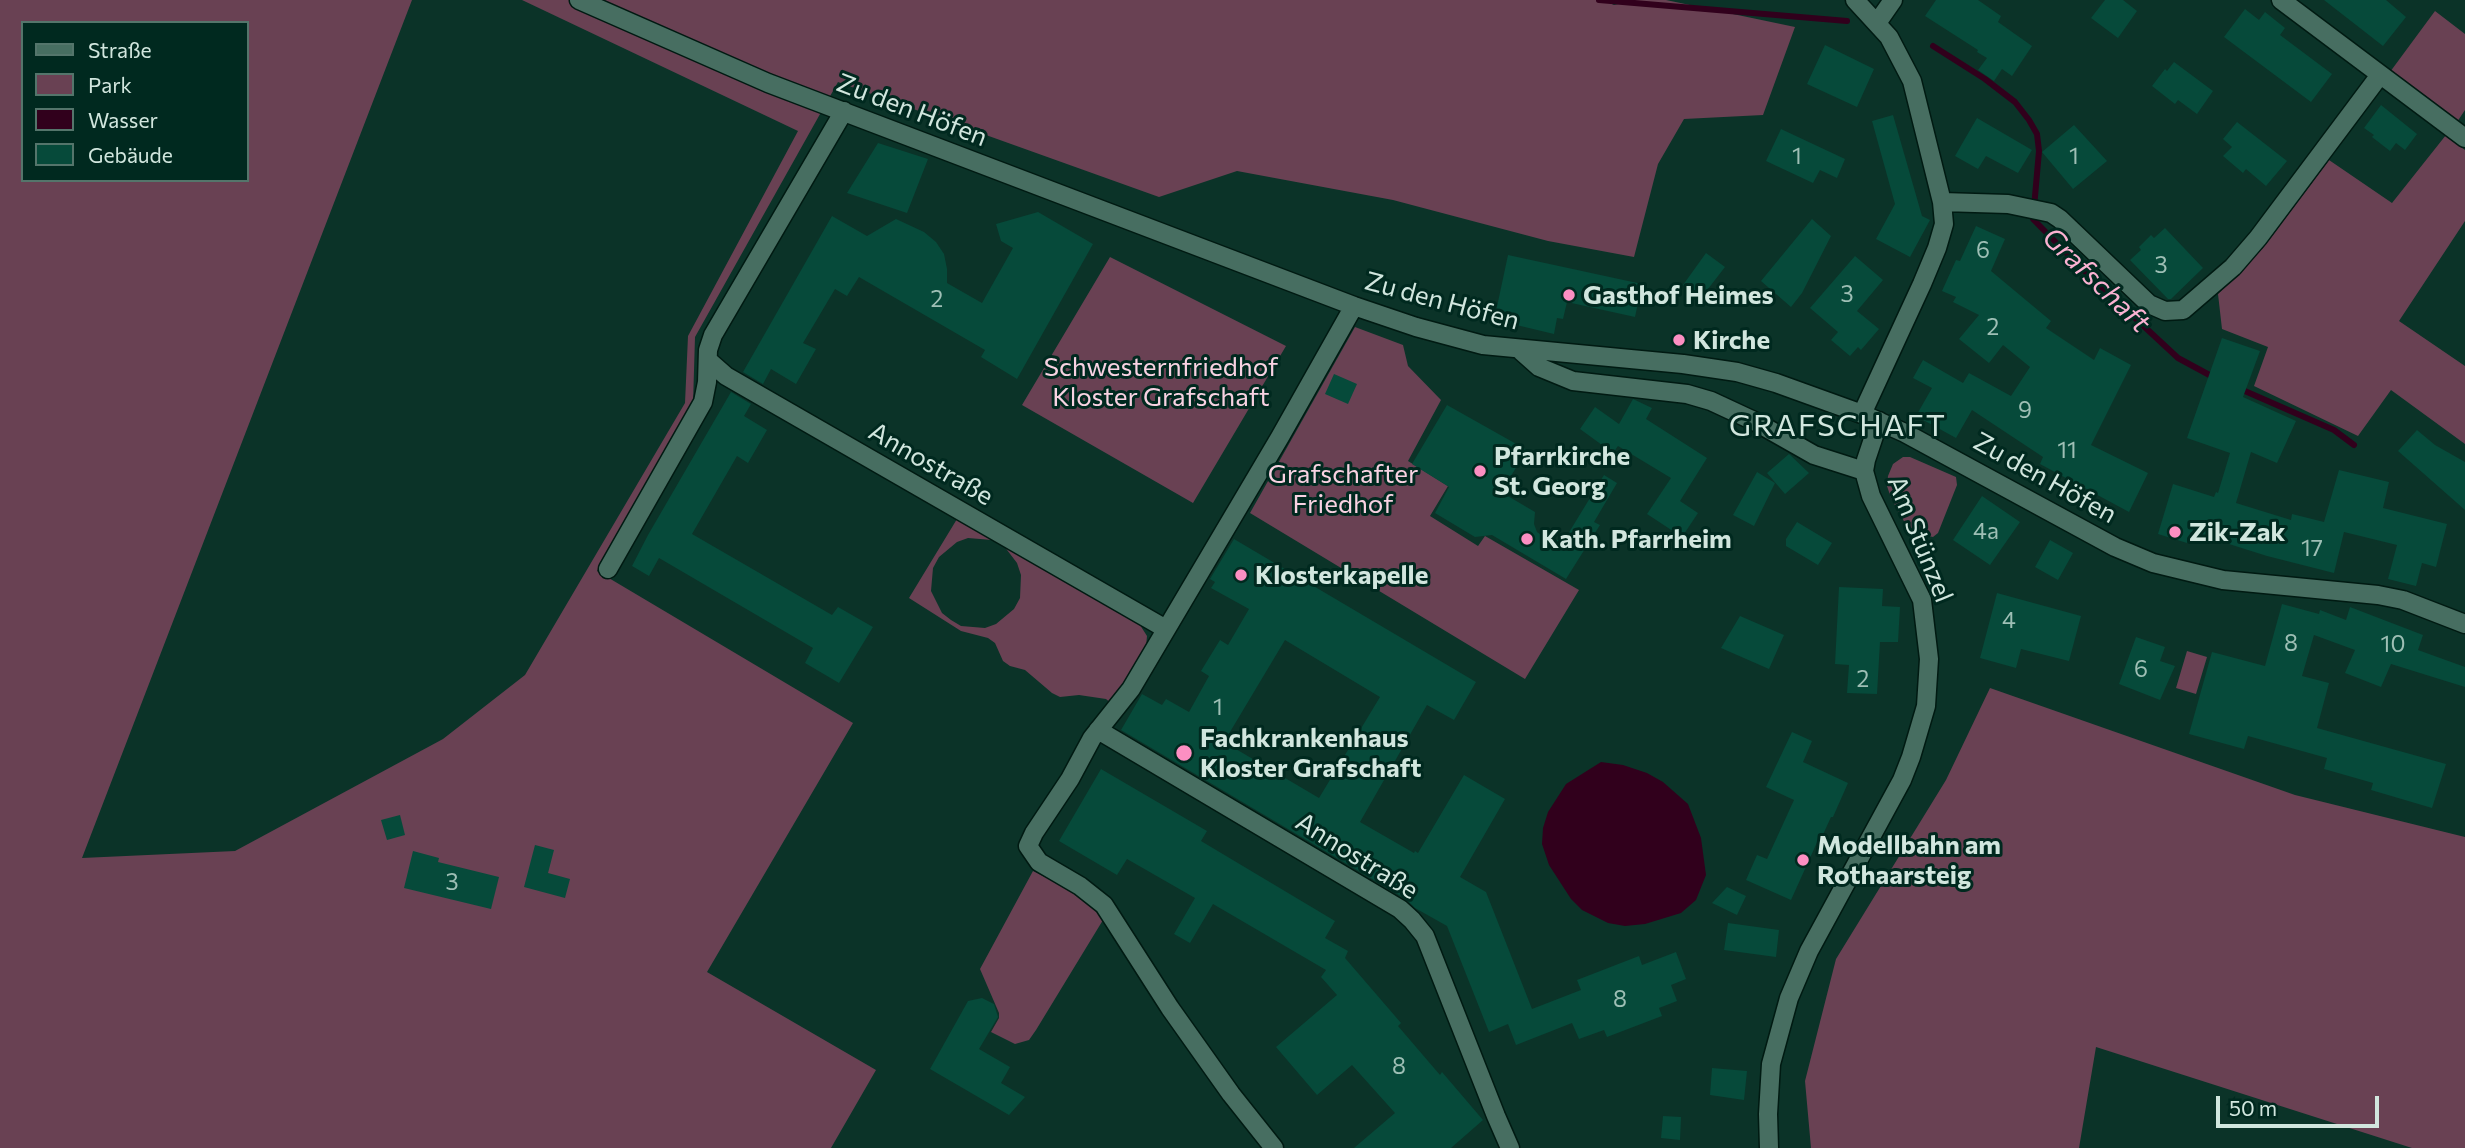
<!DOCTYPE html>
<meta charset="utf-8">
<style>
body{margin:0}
#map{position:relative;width:2465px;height:1148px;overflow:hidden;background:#0b3328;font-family:Commissioner,sans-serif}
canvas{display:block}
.legend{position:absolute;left:21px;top:21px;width:228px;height:161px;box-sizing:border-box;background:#00291f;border:2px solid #54756b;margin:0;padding:9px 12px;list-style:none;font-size:21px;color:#d1e6de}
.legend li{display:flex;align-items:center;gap:14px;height:35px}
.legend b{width:35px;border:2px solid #54756b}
.scale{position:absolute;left:2216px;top:1096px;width:163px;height:32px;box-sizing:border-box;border:4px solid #d1e6de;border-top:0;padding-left:9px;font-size:21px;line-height:24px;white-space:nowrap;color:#d1e6de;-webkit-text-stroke:5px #00291f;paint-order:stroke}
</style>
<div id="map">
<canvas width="2465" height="1148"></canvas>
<ul class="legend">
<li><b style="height:9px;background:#476e61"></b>Straße</li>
<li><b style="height:19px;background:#694153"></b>Park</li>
<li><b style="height:19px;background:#31001c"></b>Wasser</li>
<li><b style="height:19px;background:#064a3a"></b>Gebäude</li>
</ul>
<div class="scale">50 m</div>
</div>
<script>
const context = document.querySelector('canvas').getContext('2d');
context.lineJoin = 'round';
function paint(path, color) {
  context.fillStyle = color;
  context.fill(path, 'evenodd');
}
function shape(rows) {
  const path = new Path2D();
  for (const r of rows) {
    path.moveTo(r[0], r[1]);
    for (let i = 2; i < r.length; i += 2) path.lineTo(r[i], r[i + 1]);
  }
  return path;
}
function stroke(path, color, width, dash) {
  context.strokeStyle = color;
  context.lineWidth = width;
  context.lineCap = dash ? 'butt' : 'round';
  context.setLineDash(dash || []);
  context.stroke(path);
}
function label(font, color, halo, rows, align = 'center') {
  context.font = font + ' Commissioner,sans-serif';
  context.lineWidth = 6;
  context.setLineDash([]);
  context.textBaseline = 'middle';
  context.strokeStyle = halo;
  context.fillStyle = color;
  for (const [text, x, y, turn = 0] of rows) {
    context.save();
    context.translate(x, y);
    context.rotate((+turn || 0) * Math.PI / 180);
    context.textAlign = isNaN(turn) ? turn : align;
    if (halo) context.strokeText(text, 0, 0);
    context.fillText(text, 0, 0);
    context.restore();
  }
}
const green = shape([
 [0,0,412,0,82,858,235,851,443,739,525,675,685,403,688,336,798,131,522,0,1603,0,1614,5,1636,0,1666,0,1795,27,1763,115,1684,119,1658,164,1634,257,1548,241,1393,200,1237,171,1159,197,838,82,695,337,693,404,597,571,853,723,707,972,876,1070,831,1148,0,1148],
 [23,23,247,23,247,180,23,180],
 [2435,11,2465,34,2465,110,2455,125,2390,72],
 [2446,135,2465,150,2465,221,2399,321,2465,366,2465,444,2391,390,2358,436,2254,386,2268,347,2222,329,2218,294,2263,248,2329,160,2392,203],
 [1110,257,1286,346,1193,503,1022,405],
 [1355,327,1403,345,1408,366,1441,400,1408,461,1448,486,1430,516,1478,546,1485,536,1579,590,1525,679,1250,513],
 [1903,457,1910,457,1956,477,1957,485,1938,533,1933,537,1910,532,1891,498,1887,486,1888,476,1893,464],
 [957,519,992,540,968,538,957,542,939,557,933,568,931,591,942,613,951,620,961,626,985,628,996,624,1014,609,1020,598,1021,575,1017,563,1004,546,1140,625,1147,636,1146,647,1112,704,1106,699,1079,695,1060,697,1052,693,1025,670,1010,666,1003,661,995,643,988,638,961,631,909,598],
 [2187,651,2207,657,2196,694,2176,688],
 [1990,688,2295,795,2465,837,2465,1148,2412,1148,2096,1047,2079,1148,1811,1148,1805,1081,1836,959,1946,780],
 [1033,871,1077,893,1090,903,1103,920,1036,1030,1029,1040,1015,1044,991,1032,999,1018,999,1013,980,969]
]);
const water = shape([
 [1601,762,1623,765,1647,773,1663,782,1688,804,1701,838,1706,875,1696,900,1681,913,1645,924,1625,926,1608,923,1582,910,1571,899,1549,865,1542,844,1543,828,1548,812,1566,784]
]);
const stream = shape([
 [1599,0,1847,21],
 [1933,46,1985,79,2015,102,2029,120,2037,134,2039,151,2033,219,2078,265,2178,358,2215,378],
 [2238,388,2334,430,2354,445]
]);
const building = shape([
 [1936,0,1978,0,2001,16,1998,22,2032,46,2012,76,2002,69,1994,81,1978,70,1987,58,1977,52,1978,50,1925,16],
 [2105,0,2123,0,2137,11,2118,38,2091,18],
 [2324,0,2386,0,2406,17,2383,46],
 [2245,9,2259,20,2265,12,2285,28,2280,35,2332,74,2311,102,2224,37],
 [1825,45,1874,69,1857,107,1807,84],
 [2174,62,2213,91,2197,114,2178,100,2175,104,2152,86,2165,69,2167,71],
 [2381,105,2417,134,2405,150,2396,143,2390,151,2372,137,2374,135,2364,128],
 [1893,115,1922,216,1930,220,1910,257,1876,239,1895,204,1872,121],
 [1977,118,2032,150,2018,173,1986,156,1978,169,1955,156],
 [2237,122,2287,161,2266,186,2246,169,2243,173,2223,156,2232,147,2223,139],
 [2074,125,2107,161,2073,189,2042,152],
 [1781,129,1845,159,1837,178,1820,170,1813,183,1766,161],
 [878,143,928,159,907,213,847,193],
 [1038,212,1093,244,1017,379,981,357,985,350,859,277,847,296,835,289,803,343,816,349,796,384,771,369,763,384,743,372,832,216,867,236,896,219,924,232,936,242,944,254,947,269,947,283,982,303,1013,248,1001,241,996,224],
 [1812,219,1831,236,1802,293,1791,307,1761,281],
 [1976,226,2005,239,1991,271,2051,321,2046,328,2094,360,2100,348,2131,365,2091,445,2148,473,2129,512,2040,464,2043,457,1972,410,1956,438,1916,416,1932,388,1913,378,1923,360,1963,383,1969,373,2011,396,2030,367,2003,345,1989,363,1959,339,1979,315,1953,302,1956,297,1942,291,1956,260,1960,261],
 [2165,228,2203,268,2171,299,2168,299,2130,260,2141,250,2139,247,2151,235,2154,238],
 [1706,253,1725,267,1701,298,1683,285],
 [1508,255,1642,284,1635,317,1567,302,1563,319,1557,318,1554,334,1508,323,1509,319,1495,316],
 [1855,256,1883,280,1857,311,1879,329,1861,350,1858,347,1850,356,1831,340,1838,332,1810,308],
 [2222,338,2260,351,2243,397,2296,421,2277,463,2251,452,2236,503,2291,520,2292,514,2324,522,2339,470,2389,482,2383,508,2447,524,2436,567,2422,563,2416,586,2388,579,2397,545,2344,532,2334,573,2267,556,2191,532,2187,543,2158,534,2173,484,2214,497,2216,492,2218,493,2230,453,2187,438],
 [1334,374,1357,384,1348,404,1325,394],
 [731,392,751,404,744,416,767,430,748,463,737,456,692,534,832,615,838,607,873,627,839,683,805,663,813,648,659,558,649,576,632,566,648,535],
 [1633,399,1652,408,1646,419,1707,458,1680,501,1698,513,1682,537,1647,514,1671,478,1618,446,1613,453,1580,429,1595,407,1619,424],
 [1447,405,1527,450,1501,492,1535,512,1534,524,1537,532,1547,539,1558,540,1568,534,1604,475,1617,483,1594,522,1600,525,1566,579,1492,535,1475,537,1435,513,1449,487,1412,464],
 [2417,430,2435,445,2465,462,2465,510,2398,451],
 [1789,454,1809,473,1785,494,1767,473],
 [1757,472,1775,483,1754,526,1733,515],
 [1982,496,2020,522,1990,565,1953,540],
 [1797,522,1832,543,1818,565,1786,546,1786,539],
 [1234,539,1476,682,1454,720,1427,705,1360,822,1414,853,1415,851,1418,853,1464,775,1505,799,1460,877,1486,892,1532,1009,1581,990,1577,980,1639,956,1642,965,1676,952,1686,979,1671,985,1677,1001,1659,1008,1662,1016,1607,1037,1604,1030,1579,1039,1572,1023,1516,1045,1508,1024,1489,1032,1447,926,1415,908,1406,899,1121,730,1142,694,1162,705,1166,699,1189,712,1209,676,1201,671,1212,653,1220,640,1228,645,1249,609,1211,588,1215,582,1210,579],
 [1285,640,1380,697,1319,798,1224,742],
 [2050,540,2073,553,2058,580,2035,567],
 [1839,587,1883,589,1882,606,1900,607,1898,642,1880,642,1877,694,1847,693,1849,665,1835,664],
 [1997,593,2081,616,2069,661,2021,649,2016,668,1980,658],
 [2282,604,2319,614,2320,610,2346,620,2350,607,2423,635,2418,650,2465,667,2465,687,2391,664,2381,687,2345,673,2355,650,2314,635,2302,676,2329,683,2317,728,2446,764,2432,808,2371,790,2373,783,2324,769,2327,758,2248,736,2244,749,2189,734,2212,652,2265,666],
 [1740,616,1784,635,1769,669,1721,648],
 [2136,637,2165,647,2160,661,2175,666,2160,700,2119,684],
 [1792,732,1812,741,1803,762,1848,783,1833,817,1831,817,1821,839,1819,838,1791,900,1746,880,1757,855,1767,859,1794,800,1766,787],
 [1101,769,1207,831,1201,841,1335,921,1325,938,1348,951,1345,958,1401,1023,1398,1026,1440,1075,1442,1072,1483,1120,1451,1148,1354,1148,1395,1113,1352,1065,1317,1095,1276,1047,1337,995,1321,977,1326,970,1213,904,1190,943,1174,934,1195,898,1127,859,1117,875,1059,841],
 [400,815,405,835,387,840,381,820],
 [535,845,554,850,548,873,570,879,565,898,524,887],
 [413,851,439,858,438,862,499,877,491,909,404,888],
 [1727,887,1746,896,1737,915,1712,903],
 [1728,923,1779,930,1776,957,1724,950],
 [982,998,994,1004,998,1017,979,1049,1010,1067,1001,1083,1025,1097,1009,1115,930,1069,968,1001],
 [1712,1068,1747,1071,1744,1100,1710,1095],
 [1663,1116,1681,1117,1680,1140,1661,1138]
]);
const minor = shape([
 [579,0,768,83,1354,306,1416,327,1483,345,1683,364,1737,372,1776,383,1862,414,1905,433,2115,547,2153,563,2223,580,2378,595,2403,600,2465,624],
 [1855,0,1889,37,1912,81,1942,202,1944,224,1937,248,1922,284,1862,414],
 [2281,0,2465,138],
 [1877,23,1893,0],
 [1942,202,2008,204,2051,213,2060,219,2149,304,2165,311,2183,310,2233,267,2258,238,2380,75],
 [1521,351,1539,367,1573,381,1687,394,1711,401,1754,421,1814,455,1864,471],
 [709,361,726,376,1166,629],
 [608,569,703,402,707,382,708,350,713,335,844,111],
 [1098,730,1400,909,1412,920,1425,936,1496,1116,1510,1148],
 [1274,1148,1231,1094,1170,1008,1104,905,1080,886,1039,862,1028,846,1034,833,1070,779,1092,738,1131,689,1280,437,1354,306],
 [1769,1148,1768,1114,1771,1064,1789,998,1809,951,1902,780,1911,757,1926,706,1929,659,1922,600,1871,496,1864,471,1866,460,1879,421]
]);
const markers = [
 [1569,295,7,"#fc8fc2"],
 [1679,340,7,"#fc8fc2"],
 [1480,471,7,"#fc8fc2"],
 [2175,532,7,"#fc8fc2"],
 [1527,539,7,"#fc8fc2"],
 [1241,575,7,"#fc8fc2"],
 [1184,753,9,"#fc8fc2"],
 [1803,860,7,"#fc8fc2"]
];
const numberNames = [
 ["1",1797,156],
 ["1",2074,156],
 ["6",1983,250],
 ["3",2161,265],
 ["3",1847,294],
 ["2",937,299],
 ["2",1993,327],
 ["9",2025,410],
 ["11",2067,450],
 ["4a",1986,531],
 ["17",2312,548],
 ["4",2009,620],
 ["8",2291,643],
 ["10",2393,644],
 ["6",2141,669],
 ["2",1863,679],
 ["1",1218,707],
 ["3",452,882],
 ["8",1620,999],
 ["8",1399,1066]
];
const streetNames = [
 ["Zu den Höfen",912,110,21],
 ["Zu den Höfen",1442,301,15],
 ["Annostraße",931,464,30],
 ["Zu den Höfen",2045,478,29],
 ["Am Stünzel",1920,539,68],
 ["Annostraße",1357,856,32]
];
const poiNames = [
 ["Gasthof Heimes",1583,295],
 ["Kirche",1693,340],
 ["Pfarrkirche",1494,456],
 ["St. Georg",1494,486],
 ["Zik-Zak",2189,532],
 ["Kath. Pfarrheim",1541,539],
 ["Klosterkapelle",1255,575],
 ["Fachkrankenhaus",1200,738],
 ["Kloster Grafschaft",1200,768],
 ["Modellbahn am",1817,845],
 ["Rothaarsteig",1817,875]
];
const parkNames = [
 ["Schwesternfriedhof",1161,367],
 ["Kloster Grafschaft",1161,397],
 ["Grafschafter",1343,474],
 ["Friedhof",1343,504]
];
const waterNames = [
 ["Grafschaft",2096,280,44]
];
const quarterNames = [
 ["GRAFSCHAFT",1838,426]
];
paint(green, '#694153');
paint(water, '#31001c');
stroke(stream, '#31001c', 6);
paint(building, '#064a3a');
stroke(minor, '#001a12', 21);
stroke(minor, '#476e61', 18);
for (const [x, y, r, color] of markers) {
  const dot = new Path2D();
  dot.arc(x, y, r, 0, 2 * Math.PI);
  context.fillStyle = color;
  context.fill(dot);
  stroke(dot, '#00291f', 2.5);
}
label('23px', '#9ebfb5', null, numberNames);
label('26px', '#d1e6de', '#00291f', streetNames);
label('bold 26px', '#d1e6de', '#00291f', poiNames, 'left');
label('26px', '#f8d2e2', '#00291f', parkNames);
label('italic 28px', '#fbb2d2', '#00291f', waterNames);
context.letterSpacing = '2px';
label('30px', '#d1e6de', '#00291f', quarterNames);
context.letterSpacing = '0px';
</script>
